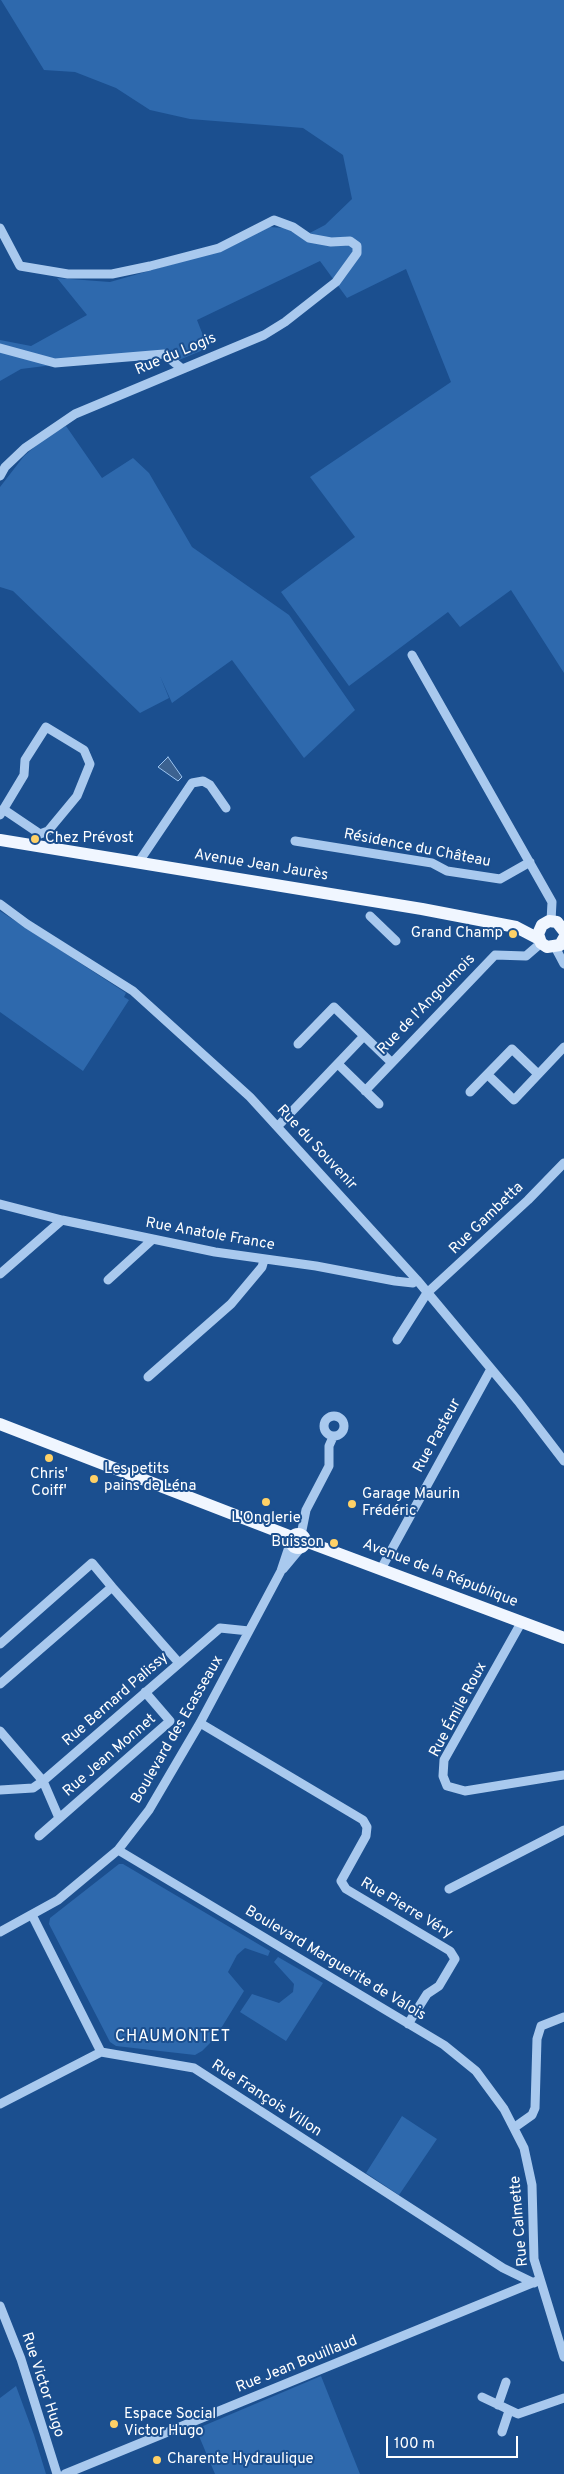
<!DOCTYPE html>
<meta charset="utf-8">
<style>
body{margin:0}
#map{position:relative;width:564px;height:2474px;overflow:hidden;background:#1b4f8f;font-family:Overpass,sans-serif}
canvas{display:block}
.scale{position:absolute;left:386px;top:2436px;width:132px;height:22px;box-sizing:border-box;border:2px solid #fff;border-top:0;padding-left:6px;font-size:15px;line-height:18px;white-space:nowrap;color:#fff;-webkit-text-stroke:4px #1b4f8f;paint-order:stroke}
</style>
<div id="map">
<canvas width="564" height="2474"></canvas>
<div class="scale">100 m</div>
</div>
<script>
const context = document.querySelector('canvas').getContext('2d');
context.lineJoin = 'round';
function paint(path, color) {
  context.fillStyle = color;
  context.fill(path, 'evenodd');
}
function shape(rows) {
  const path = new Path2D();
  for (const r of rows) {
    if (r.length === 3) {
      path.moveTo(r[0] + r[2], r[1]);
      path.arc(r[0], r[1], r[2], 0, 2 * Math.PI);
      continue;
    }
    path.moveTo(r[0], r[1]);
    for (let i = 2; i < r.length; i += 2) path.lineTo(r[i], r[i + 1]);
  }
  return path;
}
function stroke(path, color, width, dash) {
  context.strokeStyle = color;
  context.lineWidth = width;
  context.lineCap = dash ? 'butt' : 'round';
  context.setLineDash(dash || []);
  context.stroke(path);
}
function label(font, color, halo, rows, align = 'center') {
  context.font = font + ' Overpass,sans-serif';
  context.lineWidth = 4;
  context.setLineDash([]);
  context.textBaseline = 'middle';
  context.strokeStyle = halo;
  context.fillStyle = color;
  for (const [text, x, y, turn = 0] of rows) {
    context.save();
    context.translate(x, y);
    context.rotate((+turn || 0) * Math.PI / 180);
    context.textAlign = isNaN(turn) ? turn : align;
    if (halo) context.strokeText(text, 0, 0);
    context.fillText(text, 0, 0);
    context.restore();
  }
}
const green = shape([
 [1,0,564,0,564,673,511,590,460,627,448,612,349,686,281,592,355,537,310,477,451,382,406,269,347,298,320,261,197,320,208,348,179,360,165,351,21,369,0,381,0,340,31,346,87,315,57,278,110,282,222,250,269,227,285,228,302,237,325,225,352,199,343,155,303,128,190,119,150,110,116,88,75,72,44,70],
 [66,426,102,478,133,458,149,473,192,547,289,615,355,710,304,758,232,660,172,703,160,676,169,698,140,713,13,591,0,587,0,487,24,456,46,437],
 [0,911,126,993,124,997,129,1000,83,1071,0,1012],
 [119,1864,123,1864,270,1951,268,1956,245,1948,237,1955,228,1972,244,1991,215,2038,202,2051,195,2055,116,2046,110,2042,49,1924,50,1918],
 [278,1957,323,1983,286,2041,240,2012,252,1994,279,2003,293,1992,294,1984,274,1962],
 [402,2116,437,2139,399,2195,366,2173],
 [321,2376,360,2474,215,2474,196,2429],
 [16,2386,34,2435,46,2474,0,2474,0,2398]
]);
const water = shape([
 [168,757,182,777,178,781,158,767,168,757]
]);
const minor = shape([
 [0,228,20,266,68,274,112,274,150,266,219,248,274,220,293,227,309,238,331,242,350,241,357,246,357,253,336,282,285,322,264,335,75,414,25,448,5,467,0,476],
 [0,348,55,363,164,354,181,368],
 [412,655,552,902,551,921],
 [0,815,24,775,25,760,46,727,84,750,90,764,77,796,48,831,40,834,3,809],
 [295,841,432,863,447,871,500,879,530,862],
 [138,863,192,783,203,781,210,785,226,808],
 [0,904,27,924,133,991,250,1097,417,1280,518,1401,564,1461],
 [370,916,396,941],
 [555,947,564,964],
 [298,1044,334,1007,391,1062],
 [338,1064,379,1104],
 [488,1075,514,1100,564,1047],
 [365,1091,495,955,526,956,541,943],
 [470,1092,512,1049,538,1074],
 [278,1126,364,1036],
 [0,1204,62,1220,215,1252,316,1266,395,1281,413,1283,417,1280],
 [0,1274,62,1220],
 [108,1280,153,1239],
 [397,1340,427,1293,528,1200,564,1163],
 [148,1377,231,1304,262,1267,264,1260],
 [334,1426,10],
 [301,1535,306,1510,329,1466,329,1446,333,1437],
 [283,1569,303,1545],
 [381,1569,491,1369],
 [521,1623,444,1760,443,1776,447,1786,465,1791,564,1775],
 [0,1644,92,1563,112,1587],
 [0,1684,112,1587,179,1663],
 [200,1723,363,1820,367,1827,366,1836,341,1881,346,1889,450,1951,455,1959,439,1986,427,1994,408,2024],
 [0,1731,43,1781,59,1818],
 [0,1790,33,1788,43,1781,220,1628,249,1631],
 [39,1836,170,1721,145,1692],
 [118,1850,444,2045,476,2071,504,2109,524,2148,532,2185,534,2259,564,2357],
 [449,1889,564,1830],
 [32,1915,101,2052,194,2068,503,2268,534,2283],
 [0,1932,58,1900,118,1850,149,1810,200,1723,281,1571,291,1541],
 [0,2104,101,2052],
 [515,2127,532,2115,535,2108,537,2039,541,2026,564,2017],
 [0,2306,21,2359,57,2474],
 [482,2397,518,2414,564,2398],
 [498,2405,506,2382],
 [502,2432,509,2411],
 [65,2474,537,2281]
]);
const major = shape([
 [0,840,422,909,516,927,539,939],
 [564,931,557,922,549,921,542,925,538,934,541,943,547,947,560,945,564,938],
 [0,1424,292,1537],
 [298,1541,7],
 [305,1541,564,1638]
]);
const markers = [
 [35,839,5,"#ffd166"],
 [513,934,5,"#ffd166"],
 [49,1458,5,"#ffd166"],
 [94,1479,5,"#ffd166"],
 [266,1502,5,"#ffd166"],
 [352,1504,5,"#ffd166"],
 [334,1543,5,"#ffd166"],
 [114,2424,5,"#ffd166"],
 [157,2460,5,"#ffd166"]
];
const streetNames = [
 ["Rue du Logis",176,355,-23],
 ["Résidence du Château",417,849,11],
 ["Avenue Jean Jaurès",261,866,9],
 ["Rue de l'Angoumois",427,1005,-46],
 ["Rue du Souvenir",316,1148,47],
 ["Rue Gambetta",487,1219,-44],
 ["Rue Anatole France",210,1235,10],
 ["Rue Pasteur",438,1436,-61],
 ["Avenue de la République",440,1574,21],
 ["Rue Bernard Palissy",116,1700,-41],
 ["Rue Émile Roux",459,1710,-62],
 ["Boulevard des Ecasseaux",178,1730,-60],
 ["Rue Jean Monnet",110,1756,-41],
 ["Rue Pierre Véry",406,1909,31],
 ["Boulevard Marguerite de Valois",335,1964,31],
 ["Rue François Villon",266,2099,33],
 ["Rue Calmette",520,2221,-95],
 ["Rue Jean Bouillaud",297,2365,-22],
 ["Rue Victor Hugo",42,2385,72]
];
const poiNames = [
 ["Chez Prévost",45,839],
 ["Grand Champ",503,934,"right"],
 ["Les petits",104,1470],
 ["pains de Léna",104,1487],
 ["Chris'",49,1475,"center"],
 ["Coiff'",49,1492,"center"],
 ["Garage Maurin",362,1495],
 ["Frédéric",362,1512],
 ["L'Onglerie",266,1519,"center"],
 ["Buisson",324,1543,"right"],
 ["Espace Social",124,2415],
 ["Victor Hugo",124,2432],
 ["Charente Hydraulique",167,2460]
];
const neighbourhoodNames = [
 ["CHAUMONTET",173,2038]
];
paint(green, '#2e69ad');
paint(water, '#3c6290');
stroke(water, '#9cc4f0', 1);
stroke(minor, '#a9c9ee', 9);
stroke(major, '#f0f6ff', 12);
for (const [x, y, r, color] of markers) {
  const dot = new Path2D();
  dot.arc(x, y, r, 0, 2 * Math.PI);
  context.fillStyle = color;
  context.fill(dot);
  stroke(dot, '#1b4f8f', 2);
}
label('15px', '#fff', '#1b4f8f', streetNames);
label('15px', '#fff', '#1b4f8f', poiNames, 'left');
context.letterSpacing = '1px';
label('16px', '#fff', '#1b4f8f', neighbourhoodNames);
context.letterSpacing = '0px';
</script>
